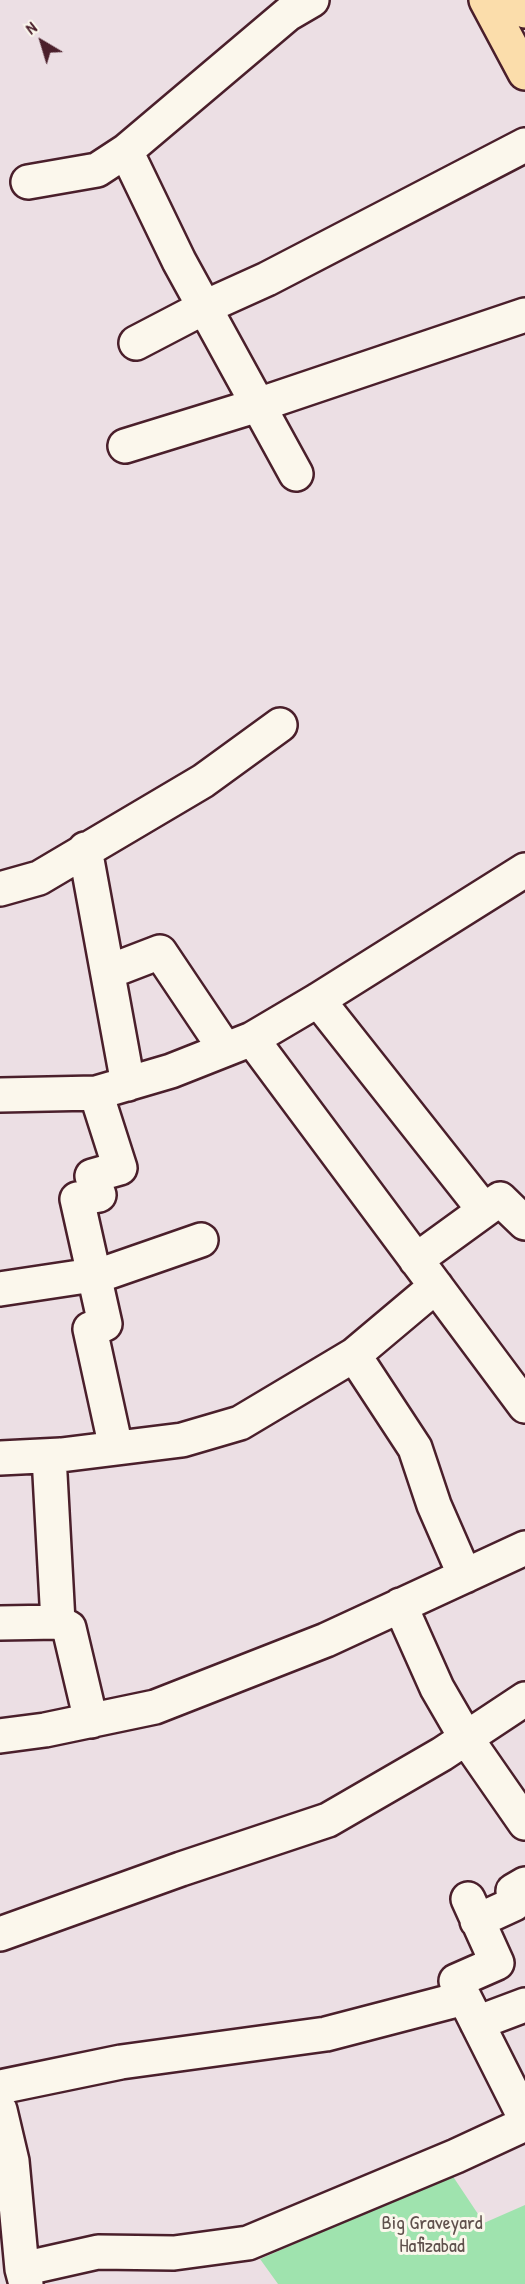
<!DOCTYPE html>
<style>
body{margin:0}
#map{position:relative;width:525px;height:2284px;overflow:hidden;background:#ecdfe4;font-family:"Patrick Hand",sans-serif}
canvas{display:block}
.north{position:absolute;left:12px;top:12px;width:60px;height:60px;-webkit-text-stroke:4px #fbf7ec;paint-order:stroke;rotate:322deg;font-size:16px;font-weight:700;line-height:24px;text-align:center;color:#4a1f2b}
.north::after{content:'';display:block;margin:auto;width:21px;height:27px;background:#4a1f2b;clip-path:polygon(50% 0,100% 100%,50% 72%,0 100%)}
</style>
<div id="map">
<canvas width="525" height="2284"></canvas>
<div class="north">N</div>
</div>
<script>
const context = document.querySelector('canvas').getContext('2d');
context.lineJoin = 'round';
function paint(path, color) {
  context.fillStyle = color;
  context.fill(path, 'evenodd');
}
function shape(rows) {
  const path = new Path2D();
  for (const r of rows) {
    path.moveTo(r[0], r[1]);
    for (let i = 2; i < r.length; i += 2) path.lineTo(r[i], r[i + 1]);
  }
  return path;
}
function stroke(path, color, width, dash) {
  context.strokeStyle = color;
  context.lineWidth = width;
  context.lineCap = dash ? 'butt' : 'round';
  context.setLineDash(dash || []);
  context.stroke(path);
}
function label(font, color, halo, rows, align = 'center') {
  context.font = font + ' "Patrick Hand",sans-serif';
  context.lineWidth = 6;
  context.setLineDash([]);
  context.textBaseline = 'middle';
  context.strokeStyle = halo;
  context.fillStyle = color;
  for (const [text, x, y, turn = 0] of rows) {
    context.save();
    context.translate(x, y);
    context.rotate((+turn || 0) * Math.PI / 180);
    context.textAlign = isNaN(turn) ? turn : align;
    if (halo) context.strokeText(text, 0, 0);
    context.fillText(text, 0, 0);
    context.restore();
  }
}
const green = shape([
 [452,2175,484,2223,525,2205,525,2284,278,2284,260,2259]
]);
const minor = shape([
 [126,151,179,261,296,474],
 [28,182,97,170,126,151,288,14,312,0],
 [136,343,205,307,267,279,525,145],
 [125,446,258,405,525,315],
 [85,849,128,1084],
 [0,889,39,878,203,781,280,725],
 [108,972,160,952,225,1049],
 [318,1000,484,1210],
 [252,1039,525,1406],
 [96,1093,120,1168,92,1176,99,1195,77,1199,105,1324,90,1329,116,1448],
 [0,1095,96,1093,171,1071,252,1039,318,1000,525,870],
 [416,1260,500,1199,525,1223],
 [0,1289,106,1273,201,1240],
 [354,1355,415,1448,434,1505,465,1576],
 [49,1456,58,1622,69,1628,91,1721],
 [0,1458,61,1455,182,1440,240,1423,354,1355,436,1286],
 [400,1605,437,1688,466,1738,525,1823],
 [0,1623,58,1622],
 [0,1736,45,1730,155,1707,326,1640,525,1548],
 [468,1899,497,1963,456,1981,525,2118],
 [477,1921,514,1904,513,1891,525,1884],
 [0,1934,181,1869,328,1820,442,1754,525,1699],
 [477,2023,525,2005],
 [0,2087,121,2062,326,2034,464,1998],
 [0,2110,12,2161,22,2269,26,2284],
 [22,2269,98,2252,174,2253,248,2243,456,2156,525,2124]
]);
const major = shape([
 [486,0,525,73],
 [519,0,525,11]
]);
const parkNames = [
 ["Big Graveyard",432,2224],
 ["Hafizabad",432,2247]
];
paint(green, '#9fe3ae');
stroke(minor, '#4a1f2b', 38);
stroke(major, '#4a1f2b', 38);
stroke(minor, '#fbf7ec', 33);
stroke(major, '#fbddab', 33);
label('20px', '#5f504c', '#fbf7ec', parkNames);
</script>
